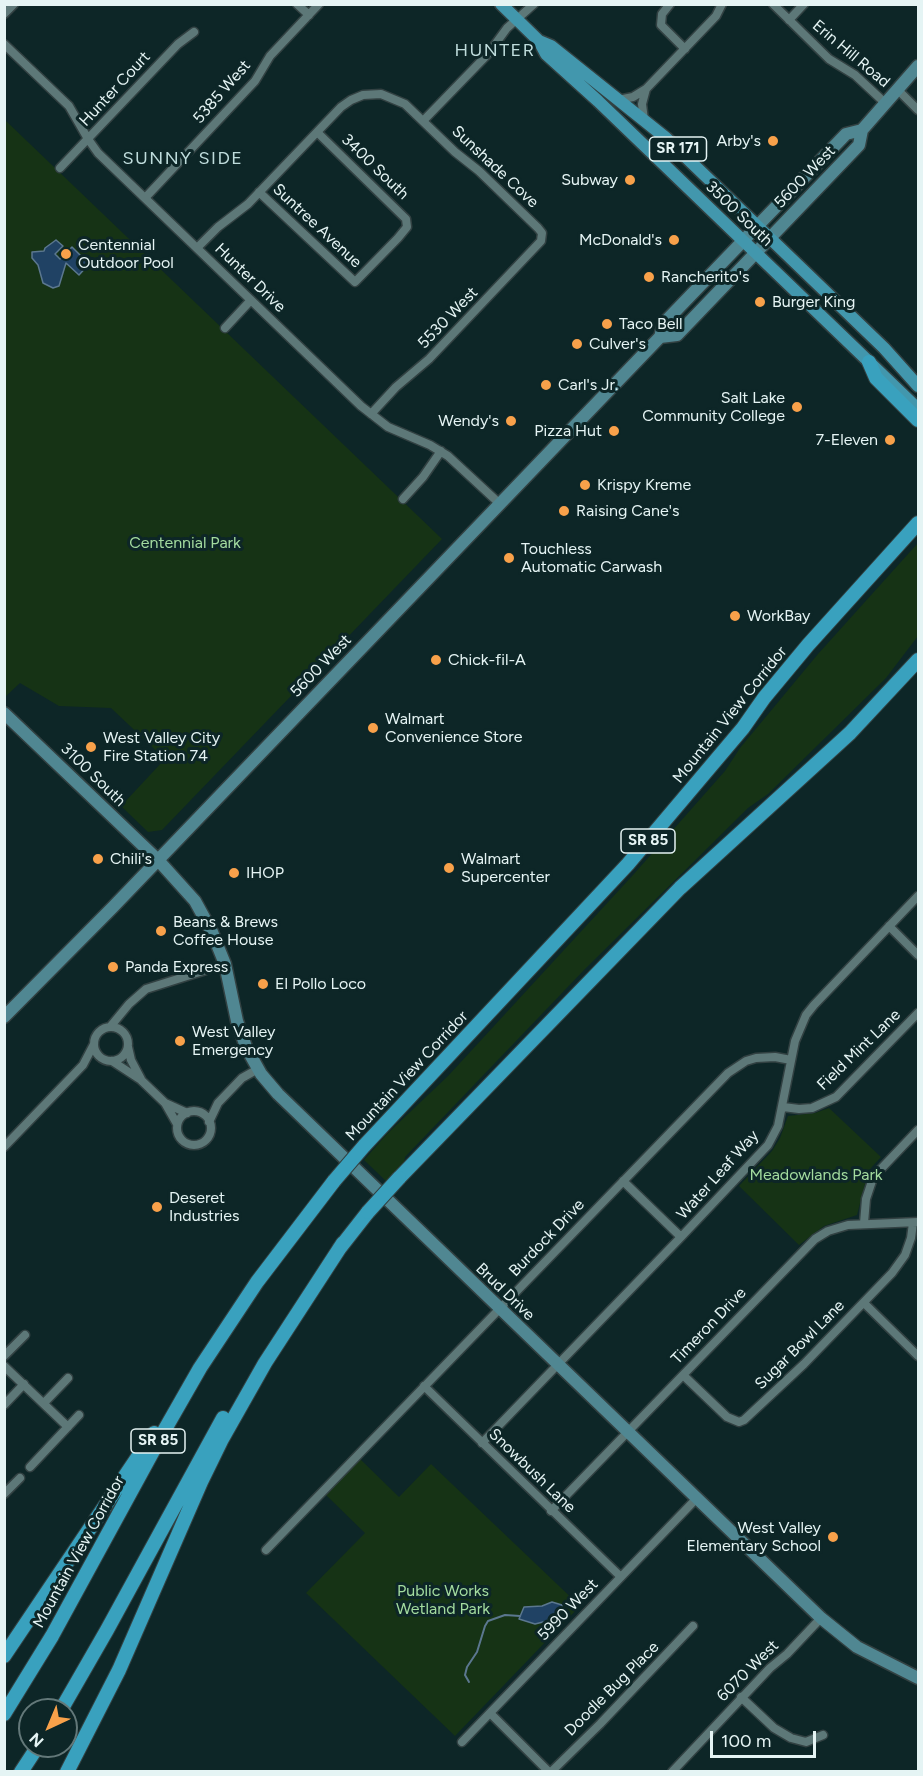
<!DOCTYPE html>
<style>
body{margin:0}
#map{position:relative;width:923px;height:1776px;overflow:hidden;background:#0d2627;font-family:Figtree,sans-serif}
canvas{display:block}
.frame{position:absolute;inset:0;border:6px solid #e5f4f4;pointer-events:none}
.north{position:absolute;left:18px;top:1698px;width:60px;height:60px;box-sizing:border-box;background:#0d2627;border:2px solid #637879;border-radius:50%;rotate:224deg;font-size:16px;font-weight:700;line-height:24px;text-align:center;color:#e5f4f4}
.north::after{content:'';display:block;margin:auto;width:21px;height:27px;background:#f8a14a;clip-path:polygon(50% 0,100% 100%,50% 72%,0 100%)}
.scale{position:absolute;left:710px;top:1731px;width:106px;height:27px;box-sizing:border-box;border:3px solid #e5f4f4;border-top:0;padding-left:8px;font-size:18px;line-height:21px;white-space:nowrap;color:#e5f4f4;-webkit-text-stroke:4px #0d2627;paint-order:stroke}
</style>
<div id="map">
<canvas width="923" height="1776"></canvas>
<div class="frame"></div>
<div class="north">N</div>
<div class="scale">100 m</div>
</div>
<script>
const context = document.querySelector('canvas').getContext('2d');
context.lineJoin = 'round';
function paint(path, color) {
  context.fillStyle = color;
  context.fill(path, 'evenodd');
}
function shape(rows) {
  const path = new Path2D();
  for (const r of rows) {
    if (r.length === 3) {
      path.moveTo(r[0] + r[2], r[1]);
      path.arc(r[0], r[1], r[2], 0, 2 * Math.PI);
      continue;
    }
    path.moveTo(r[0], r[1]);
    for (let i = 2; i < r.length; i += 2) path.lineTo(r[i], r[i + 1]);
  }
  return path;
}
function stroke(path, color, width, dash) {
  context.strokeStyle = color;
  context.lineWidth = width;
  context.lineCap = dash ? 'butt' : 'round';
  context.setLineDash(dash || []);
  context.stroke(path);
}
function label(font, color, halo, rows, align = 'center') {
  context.font = font + ' Figtree,sans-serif';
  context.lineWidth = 6;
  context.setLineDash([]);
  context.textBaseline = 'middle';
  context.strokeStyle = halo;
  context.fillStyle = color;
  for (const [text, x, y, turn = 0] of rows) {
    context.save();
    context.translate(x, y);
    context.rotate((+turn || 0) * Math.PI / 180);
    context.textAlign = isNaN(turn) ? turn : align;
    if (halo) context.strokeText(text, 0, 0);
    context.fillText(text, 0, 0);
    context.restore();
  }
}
const green = shape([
 [5,120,442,539,162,830,148,832,121,806,165,759,111,708,59,706,20,683,5,697],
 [918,543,918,636,886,678,768,794,748,808,584,970,405,1157,404,1164,387,1182,364,1160,387,1134,448,1076,633,875,725,771,740,748,818,654],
 [829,1108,881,1157,871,1168,866,1180,857,1215,824,1226,799,1245,739,1186,772,1151,780,1138,788,1116,815,1113],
 [360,1459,399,1497,431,1464,580,1606,455,1736,306,1593,365,1533,326,1495]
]);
const water = shape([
 [56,240,63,246,55,254,60,259,72,247,89,264,79,275,66,263,59,286,53,288,43,283,38,265,32,258,32,252,44,251,45,248,56,240],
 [552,1602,562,1605,562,1608,547,1621,535,1624,519,1619,524,1607,542,1606,552,1602]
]);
const stream = shape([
 [469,1682,465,1675,467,1667,477,1652,485,1626,488,1621,505,1615,520,1616]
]);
const minor = shape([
 [297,4,309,15],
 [670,4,662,14,661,25,685,49],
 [773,4,829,59,855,75,884,102],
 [4,14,14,4],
 [789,20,804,4],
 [4,44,69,106,88,139,98,153,361,406,388,427,430,445,448,456,500,504],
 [897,89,918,110],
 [618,100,633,97,646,89,716,16,722,4],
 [644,120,642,104,646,89],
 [423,121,488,54,507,28,534,4],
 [60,168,178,44,194,32],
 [259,192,355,282,398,238,407,227,406,219,317,132],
 [145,198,255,81,270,56,319,4],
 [197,248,218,227,248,204,341,107,351,100,363,95,381,94,405,104,455,152,479,171,538,228,542,233,541,241,429,359,396,387,371,414],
 [225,328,251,300],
 [403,499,423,477,441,451],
 [889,926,918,955],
 [110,1027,129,1004,146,989,225,964],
 [111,1044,17],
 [128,1047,131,1060,141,1079],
 [112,1061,141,1080,165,1103,177,1124],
 [165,1103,187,1113],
 [783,1107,799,1109,812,1108,836,1097,918,1013],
 [194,1128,17],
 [209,1122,218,1103,242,1078,258,1069],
 [4,1147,83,1065,94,1044],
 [623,1181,681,1237],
 [864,1223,866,1199,872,1181,878,1172,918,1130],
 [864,1303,918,1356],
 [4,1356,25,1335],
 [4,1366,68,1427],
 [683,1375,727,1417,739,1422,744,1420,804,1364,892,1273,905,1255,911,1238,913,1223],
 [424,1386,621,1577],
 [44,1403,68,1378],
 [4,1405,24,1384],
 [482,1443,681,1237,768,1145,778,1126,795,1041,806,1015,814,1005,918,896],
 [30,1467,79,1415],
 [4,1494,20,1478],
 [551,1511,815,1239,828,1231,848,1225,918,1222],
 [266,1550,728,1073,746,1061,756,1058,775,1057,791,1060],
 [741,1697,774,1728,791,1738,806,1742,823,1735],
 [490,1713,549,1772],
 [462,1742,696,1499],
 [551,1772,600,1724,693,1626],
 [672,1772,770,1668,787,1654,821,1618]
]);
const secondary = shape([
 [660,337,677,335,859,145,862,130,918,66],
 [4,713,158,860,195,901,212,932,225,964,237,1021,246,1047,261,1074,278,1094,821,1618,857,1647,918,1678],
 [4,1017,113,907,660,337,664,323,846,134,862,130]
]);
const primary = shape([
 [501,4,539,41,546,54,598,101,918,409],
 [539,41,551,46,666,138,884,348,918,386]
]);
const trunk = shape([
 [869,362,876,378,918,420],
 [364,1146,628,864,743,728,764,698,808,645,918,523],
 [399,1178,680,888,850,733,918,660],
 [339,1249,368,1212],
 [4,1656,154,1433],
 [61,1710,107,1630,223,1418],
 [4,1714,52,1636,164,1431,200,1368,257,1282,334,1181],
 [21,1772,38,1746],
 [67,1772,119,1670,201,1482,222,1439,265,1363,343,1243]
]);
const trunkBridge = shape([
 [334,1181,364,1146],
 [368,1212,399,1178]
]);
const markers = [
 [773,141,6,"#f8a14a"],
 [630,180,6,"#f8a14a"],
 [674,240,6,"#f8a14a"],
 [66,254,6,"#f8a14a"],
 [649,277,6,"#f8a14a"],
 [760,302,6,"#f8a14a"],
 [607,324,6,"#f8a14a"],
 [577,344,6,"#f8a14a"],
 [546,385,6,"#f8a14a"],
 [797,407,6,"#f8a14a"],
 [511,421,6,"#f8a14a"],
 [614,431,6,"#f8a14a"],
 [890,440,6,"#f8a14a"],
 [585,485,6,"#f8a14a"],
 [564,511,6,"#f8a14a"],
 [509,558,6,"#f8a14a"],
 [735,616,6,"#f8a14a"],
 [436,660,6,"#f8a14a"],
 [373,728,6,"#f8a14a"],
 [91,747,6,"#f8a14a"],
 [98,859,6,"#f8a14a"],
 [449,868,6,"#f8a14a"],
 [234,873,6,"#f8a14a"],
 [161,931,6,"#f8a14a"],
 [113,967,6,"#f8a14a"],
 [263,984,6,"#f8a14a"],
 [180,1041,6,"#f8a14a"],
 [157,1207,6,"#f8a14a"],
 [833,1537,6,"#f8a14a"]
];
const shields = [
 [678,149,57],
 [648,841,54],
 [158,1441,54]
];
const shieldNames = [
 ["SR 171",678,149],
 ["SR 85",648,841],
 ["SR 85",158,1441]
];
const streetNames = [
 ["Erin Hill Road",851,54,40],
 ["Hunter Court",115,89,-47],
 ["5385 West",222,92,-49],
 ["3400 South",375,167,44],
 ["Sunshade Cove",495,167,43],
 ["5600 West",805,177,-46],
 ["3500 South",739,214,44],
 ["Suntree Avenue",317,226,43],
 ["Hunter Drive",250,278,44],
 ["5530 West",448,318,-46],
 ["5600 West",321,666,-46],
 ["Mountain View Corridor",730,715,-51],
 ["3100 South",93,775,44],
 ["Field Mint Lane",859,1050,-44],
 ["Mountain View Corridor",407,1076,-47],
 ["Water Leaf Way",718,1175,-48],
 ["Burdock Drive",547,1238,-46],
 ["Brud Drive",505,1292,44],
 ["Timeron Drive",709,1326,-46],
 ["Sugar Bowl Lane",800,1345,-45],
 ["Snowbush Lane",532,1471,44],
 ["Mountain View Corridor",79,1552,-61],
 ["5990 West",568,1610,-46],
 ["6070 West",748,1671,-45],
 ["Doodle Bug Place",612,1689,-45]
];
const poiNames = [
 ["Arby's",761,141,"right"],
 ["Subway",618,180,"right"],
 ["McDonald's",662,240,"right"],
 ["Centennial",78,245],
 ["Outdoor Pool",78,263],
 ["Rancherito's",661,277],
 ["Burger King",772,302],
 ["Taco Bell",619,324],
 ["Culver's",589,344],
 ["Carl's Jr.",558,385],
 ["Salt Lake",785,398,"right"],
 ["Community College",785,416,"right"],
 ["Wendy's",499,421,"right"],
 ["Pizza Hut",602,431,"right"],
 ["7-Eleven",878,440,"right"],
 ["Krispy Kreme",597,485],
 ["Raising Cane's",576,511],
 ["Touchless",521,549],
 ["Automatic Carwash",521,567],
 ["WorkBay",747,616],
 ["Chick-fil-A",448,660],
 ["Walmart",385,719],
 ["Convenience Store",385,737],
 ["West Valley City",103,738],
 ["Fire Station 74",103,756],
 ["Chili's",110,859],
 ["Walmart",461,859],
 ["Supercenter",461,877],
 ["IHOP",246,873],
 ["Beans & Brews",173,922],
 ["Coffee House",173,940],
 ["Panda Express",125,967],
 ["El Pollo Loco",275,984],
 ["West Valley",192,1032],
 ["Emergency",192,1050],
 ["Deseret",169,1198],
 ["Industries",169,1216],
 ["West Valley",821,1528,"right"],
 ["Elementary School",821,1546,"right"]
];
const parkNames = [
 ["Centennial Park",185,543],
 ["Meadowlands Park",816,1175],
 ["Public Works",443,1591],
 ["Wetland Park",443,1609]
];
const neighbourhoodNames = [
 ["HUNTER",495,51],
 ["SUNNY SIDE",183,159]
];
paint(green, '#163315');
paint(water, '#204264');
stroke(water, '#5b778f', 1.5);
stroke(stream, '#5b778f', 2);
stroke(minor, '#324142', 11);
stroke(secondary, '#324142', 15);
stroke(primary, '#324142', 15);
stroke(trunk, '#324142', 16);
stroke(minor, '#5d7878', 8);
stroke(secondary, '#508792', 12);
stroke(primary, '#4297ad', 12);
stroke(trunk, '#39a1be', 14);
stroke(trunkBridge, '#324142', 16, []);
stroke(trunkBridge, '#39a1be', 14);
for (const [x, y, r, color] of markers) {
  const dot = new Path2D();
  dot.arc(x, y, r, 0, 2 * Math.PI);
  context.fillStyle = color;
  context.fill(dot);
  stroke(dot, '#0d2627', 2);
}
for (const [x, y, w] of shields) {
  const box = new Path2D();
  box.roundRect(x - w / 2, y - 12, w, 24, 4.5);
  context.fillStyle = '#0d2627';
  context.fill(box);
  stroke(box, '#e5f4f4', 1.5);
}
label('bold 15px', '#e5f4f4', null, shieldNames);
label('16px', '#e5f4f4', '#0d2627', streetNames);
label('16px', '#e5f4f4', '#0d2627', poiNames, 'left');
label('16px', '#a3db9f', '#0d2627', parkNames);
context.letterSpacing = '1.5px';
label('18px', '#bfdcdc', '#0d2627', neighbourhoodNames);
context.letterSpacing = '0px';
</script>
